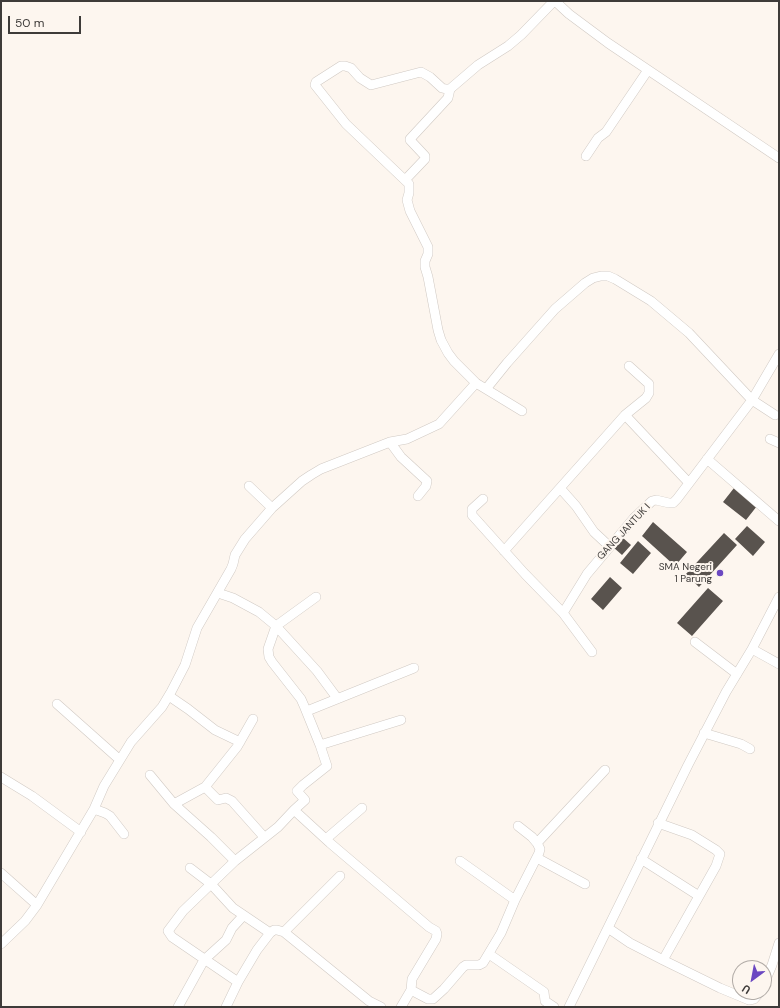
<!DOCTYPE html>
<style>
body{margin:0}
#map{position:relative;width:780px;height:1008px;overflow:hidden;background:#fdf6ef;font-family:"DM Sans",sans-serif}
canvas{display:block}
.frame{position:absolute;inset:0;border:2px solid #3e3b39;pointer-events:none}
.north{position:absolute;left:732px;top:960px;width:40px;height:40px;box-sizing:border-box;background:#fdf6ef;border:1px solid #b1aba6;border-radius:50%;rotate:212deg;font-size:11px;font-weight:700;line-height:16px;text-align:center;color:#3e3b39}
.north::after{content:'';display:block;margin:auto;width:14px;height:18px;background:#6b48c1;clip-path:polygon(50% 0,100% 100%,50% 72%,0 100%)}
.scale{position:absolute;left:8px;top:16px;width:73px;height:18px;box-sizing:border-box;border:2px solid #3e3b39;border-top:0;padding-left:5px;font-size:12px;line-height:14px;white-space:nowrap;color:#3e3b39;-webkit-text-stroke:3px #fdf6ef;paint-order:stroke}
</style>
<div id="map">
<canvas width="780" height="1008"></canvas>
<div class="frame"></div>
<div class="north">U</div>
<div class="scale">50 m</div>
</div>
<script>
const context = document.querySelector('canvas').getContext('2d');
context.lineJoin = 'round';
function paint(path, color) {
  context.fillStyle = color;
  context.fill(path, 'evenodd');
}
function shape(rows) {
  const path = new Path2D();
  for (const r of rows) {
    path.moveTo(r[0], r[1]);
    for (let i = 2; i < r.length; i += 2) path.lineTo(r[i], r[i + 1]);
  }
  return path;
}
function stroke(path, color, width, dash) {
  context.strokeStyle = color;
  context.lineWidth = width;
  context.lineCap = dash ? 'butt' : 'round';
  context.setLineDash(dash || []);
  context.stroke(path);
}
function label(font, color, halo, rows, align = 'center') {
  context.font = font + ' "DM Sans",sans-serif';
  context.lineWidth = 4;
  context.setLineDash([]);
  context.textBaseline = 'middle';
  context.strokeStyle = halo;
  context.fillStyle = color;
  for (const [text, x, y, turn = 0] of rows) {
    context.save();
    context.translate(x, y);
    context.rotate((+turn || 0) * Math.PI / 180);
    context.textAlign = isNaN(turn) ? turn : align;
    if (halo) context.strokeText(text, 0, 0);
    context.fillText(text, 0, 0);
    context.restore();
  }
}
const building = shape([
 [734,488,757,506,746,520,723,502],
 [653,522,687,552,675,566,642,536],
 [747,526,765,542,753,556,735,539],
 [724,533,737,545,699,587,686,574],
 [622,537,631,545,622,555,613,547],
 [638,541,651,553,633,574,620,563],
 [610,577,622,588,603,610,591,599],
 [708,588,723,601,692,636,677,623]
]);
const minor = shape([
 [555,1,569,14,608,43,779,158],
 [586,156,598,138,606,132,648,70],
 [405,180,425,159,425,156,410,140,410,139,448,98,450,89],
 [486,389,507,363,555,309,585,283,593,278,601,276,608,276,615,279,651,301,689,333,752,400,775,415],
 [522,411,476,383,454,361,448,353,441,340,438,330,428,277,425,267,425,261,428,254,428,247,410,211,407,200,409,193,409,184,346,124,315,85,316,82,341,66,345,66,351,68,360,78,371,85,421,72,430,77,442,88,446,89,450,89,478,65,508,46,521,35,554,1],
 [625,415,689,483],
 [770,439,779,443],
 [390,442,401,457,427,481,426,486,418,496],
 [707,459,779,521],
 [249,486,272,508],
 [560,488,625,415,646,398,649,393,649,384,629,366],
 [483,499,472,509,472,515,525,574,563,613],
 [504,551,560,488,576,506,594,532,609,546],
 [218,593,233,598,259,612,276,626,268,649,269,657,272,662,301,699,305,708,320,745,401,720],
 [316,597,276,626,317,671,337,698],
 [695,642,737,674],
 [752,649,779,664],
 [592,652,563,613,587,574,634,518,652,501,656,500,669,503,673,503,677,499,752,400,779,354],
 [169,696,188,709,215,730,240,742],
 [57,704,120,760],
 [307,711,414,668],
 [704,733,741,744,750,749],
 [150,775,174,804,211,837,235,861],
 [1,777,32,796,81,832],
 [205,787,218,800,226,798,232,801,264,837],
 [174,804,205,787,237,747,253,719],
 [94,809,105,813,110,816,124,834],
 [294,810,305,800,297,791,303,785,327,766,320,745],
 [326,839,362,808],
 [537,843,605,770],
 [537,858,585,884],
 [641,859,699,896],
 [460,861,515,900],
 [190,868,211,884,233,908,270,933],
 [1,873,37,905],
 [608,928,630,943,663,960,716,866,720,854,716,850,692,835,658,823],
 [284,932,340,876],
 [1,944,25,921,37,905,94,809,104,786,131,742,162,707,171,692,185,665,197,628,231,569,233,564,235,555,245,539,272,508,302,481,311,475,321,469,390,442,407,439,439,424,476,383],
 [489,954,544,992,545,1001,554,1007],
 [663,960,720,988,749,1000],
 [238,982,172,937,168,931,183,911,235,861,278,827,294,810,330,843,429,927,436,931,437,934,436,939,412,979,411,990,401,1007],
 [764,984,772,965,779,943],
 [411,990,428,999,433,999,444,989,463,967,466,965,479,965,483,963,501,933,515,900,539,853,540,849,537,843,532,837,518,826],
 [749,1000,754,999,760,992],
 [178,1007,204,960,226,940,232,928,243,916],
 [226,1007,238,982,257,950,270,933,274,930,277,930,284,932,369,1001,381,1007],
 [569,1007,688,765,726,692,752,649,779,597]
]);
const markers = [
 [720,573,4,"#6b48c1"]
];
const streetNames = [
 ["GANG JANTUK I",624,532,-47]
];
const poiNames = [
 ["SMA Negeri",712,567],
 ["1 Parung",712,579]
];
paint(building, '#59534e');
stroke(minor, '#d0c9c3', 10);
stroke(minor, '#fff', 9);
for (const [x, y, r, color] of markers) {
  const dot = new Path2D();
  dot.arc(x, y, r, 0, 2 * Math.PI);
  context.fillStyle = color;
  context.fill(dot);
  stroke(dot, '#fdf6ef', 1.5);
}
label('10px', '#3e3b39', '#fdf6ef', streetNames);
label('10px', '#3e3b39', '#fdf6ef', poiNames, 'right');
</script>
